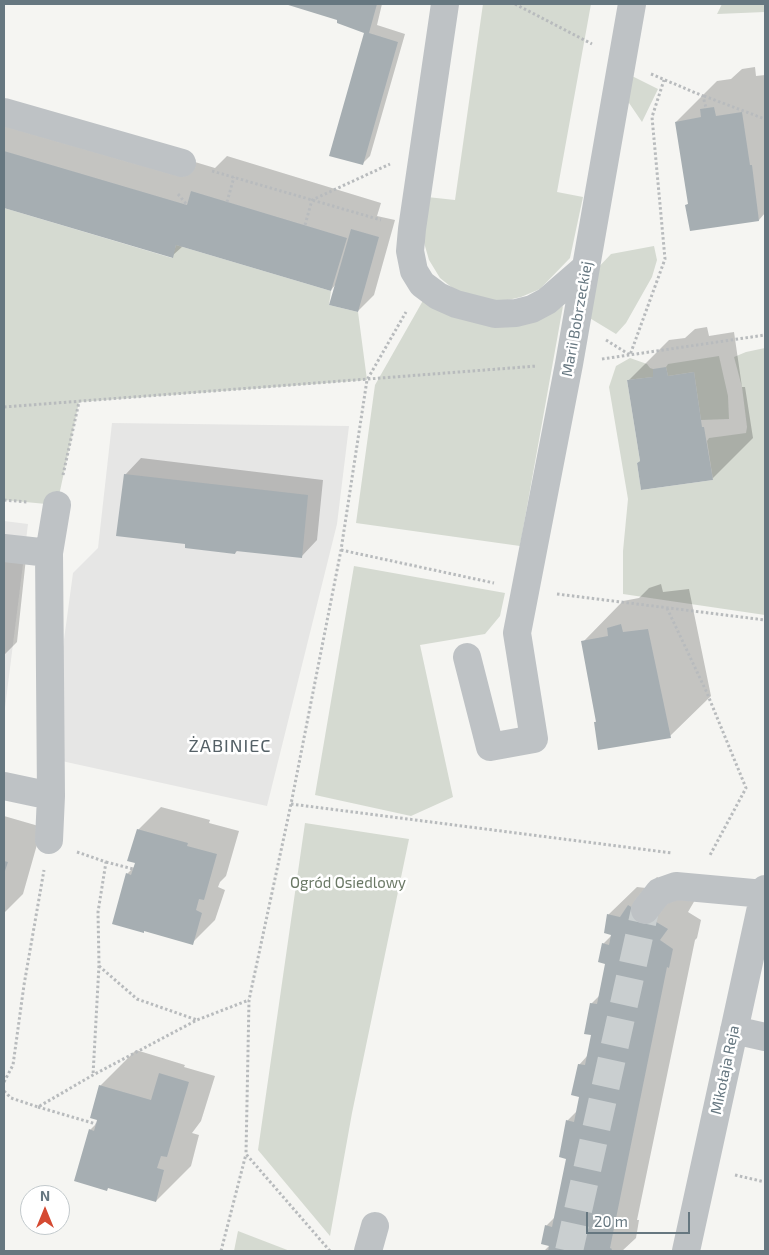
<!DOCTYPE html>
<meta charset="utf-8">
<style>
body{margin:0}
#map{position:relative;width:769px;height:1255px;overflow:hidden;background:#f5f5f2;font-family:"Exo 2",sans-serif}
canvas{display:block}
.frame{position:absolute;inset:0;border:5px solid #667780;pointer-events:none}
.north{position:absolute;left:20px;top:1185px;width:50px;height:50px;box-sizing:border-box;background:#fff;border:1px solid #c2c9cc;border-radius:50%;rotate:0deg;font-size:14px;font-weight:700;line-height:20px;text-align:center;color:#667780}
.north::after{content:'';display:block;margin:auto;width:18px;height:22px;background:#d54a32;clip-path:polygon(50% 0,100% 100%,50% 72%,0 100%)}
.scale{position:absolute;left:586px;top:1212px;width:104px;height:22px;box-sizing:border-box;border:2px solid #667780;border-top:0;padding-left:6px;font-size:15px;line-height:18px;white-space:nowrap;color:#667780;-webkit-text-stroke:4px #fff;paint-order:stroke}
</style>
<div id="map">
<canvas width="769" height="1255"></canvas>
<div class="frame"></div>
<div class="north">N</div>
<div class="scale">20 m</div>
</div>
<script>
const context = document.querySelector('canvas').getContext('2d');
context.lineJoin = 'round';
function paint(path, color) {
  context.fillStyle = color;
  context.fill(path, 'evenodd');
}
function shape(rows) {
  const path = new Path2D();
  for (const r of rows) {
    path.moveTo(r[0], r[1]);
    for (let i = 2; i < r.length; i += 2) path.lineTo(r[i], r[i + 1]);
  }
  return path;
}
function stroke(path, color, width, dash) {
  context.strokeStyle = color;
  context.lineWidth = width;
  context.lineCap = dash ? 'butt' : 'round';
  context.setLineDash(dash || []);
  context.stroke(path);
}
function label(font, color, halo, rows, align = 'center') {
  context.font = font + ' "Exo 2",sans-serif';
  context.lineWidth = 5;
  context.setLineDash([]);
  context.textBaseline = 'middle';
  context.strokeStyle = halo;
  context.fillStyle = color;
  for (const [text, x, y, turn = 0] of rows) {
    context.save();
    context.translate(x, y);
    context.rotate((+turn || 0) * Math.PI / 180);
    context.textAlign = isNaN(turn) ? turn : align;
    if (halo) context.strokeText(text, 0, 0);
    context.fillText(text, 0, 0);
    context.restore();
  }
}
const built = shape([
 [112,423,349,426,337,524,267,806,48,758,73,573,98,548],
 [4,521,28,524,4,716]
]);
const green = shape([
 [483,4,591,4,557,192,583,197,570,258,540,289,521,297,499,302,460,294,440,278,429,260,423,239,427,197,455,200],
 [722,4,765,4,765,12,717,14],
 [632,76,658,89,642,122,627,100],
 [4,208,172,258,176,245,331,291,329,305,358,312,367,380,79,402,57,505,4,500],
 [654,246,657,260,652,277,626,323,616,334,588,317,594,272,611,254],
 [425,297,533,321,563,306,520,546,356,523,375,385],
 [765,348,765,615,623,594,623,551,628,499,609,387,616,366,630,358,647,364,650,368,653,369,653,377,627,380,640,461,637,463,641,490,713,480,707,441,709,438,746,433,747,427,742,387,734,357,746,352],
 [719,356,728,396,729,419,701,420,694,372,668,376,666,367,668,364],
 [354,566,505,593,500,616,485,634,420,645,453,797,411,816,315,795],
 [305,823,409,839,352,1113,330,1236,258,1150],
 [238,1231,290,1251,234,1251]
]);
const shadow = shape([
 [287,4,382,4,377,25,405,34,370,156,362,164,366,32,337,18],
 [755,67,756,76,765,75,765,213,759,220,691,229,687,205,689,203,676,122,717,81,731,79,742,69],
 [4,105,215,168,227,156,381,203,377,216,395,220,374,295,358,311,336,284,331,290,183,246,172,256,4,207],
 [707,327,709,336,734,332,742,387,745,387,753,438,712,479,641,460,628,381,669,340,685,338,695,329],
 [141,458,323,480,317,540,301,557,238,550,235,553,186,543,125,475],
 [4,555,26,558,17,642,4,655],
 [661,584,663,592,689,589,711,696,670,736,595,722,597,721,583,642,623,601,639,598,649,588],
 [161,807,210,820,209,823,239,831,226,876,220,882,218,887,225,890,215,920,192,943,127,874,135,866,138,830],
 [4,816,42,827,23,894,4,913],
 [657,877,695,900,688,912,701,920,697,938,695,940,637,1220,639,1220,636,1238,622,1251,544,1251,550,1245,546,1226,556,1216,568,1158,567,1121,577,1111,580,1096,579,1065,588,1055,592,1034,591,1004,601,994,607,963,603,944,613,934,608,915,637,887,646,888],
 [136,1050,185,1065,184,1067,215,1076,201,1121,192,1133,199,1135,191,1166,156,1201,90,1130,98,1122,100,1086]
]);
const building = shape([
 [285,4,377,4,369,33,398,42,363,165,329,156,364,33,337,23,337,20],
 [714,107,716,116,742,112,750,165,752,165,759,221,690,231,685,205,688,204,675,122,701,117,700,109],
 [4,151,187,205,191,191,347,238,331,291,176,245,173,258,4,208],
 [351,229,379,237,358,312,329,305],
 [666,367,668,376,694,372,702,427,704,427,713,480,641,490,637,463,640,461,627,380,653,377,653,369],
 [124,474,308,495,302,558,236,551,235,554,185,548,185,544,116,536],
 [621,624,623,632,648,629,671,738,598,750,594,722,596,722,581,641,608,636,607,628],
 [137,829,188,843,187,846,217,854,204,900,199,899,196,910,202,913,193,945,144,931,144,933,112,924,126,873,131,875,135,863,127,861],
 [4,861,8,862,4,874],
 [628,905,668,929,660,940,673,949,669,968,667,967,610,1248,612,1249,611,1251,548,1251,549,1246,541,1244,545,1225,552,1227,566,1159,559,1157,566,1120,574,1122,579,1097,571,1095,578,1064,585,1065,591,1035,584,1034,590,1003,597,1004,605,964,598,962,602,943,609,945,611,935,604,933,607,914,620,917],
 [159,1073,189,1082,167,1157,161,1156,157,1168,164,1170,156,1202,108,1188,107,1191,74,1181,89,1129,94,1131,97,1120,90,1118,99,1085,151,1100]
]);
const minorTunnel = shape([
 [569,1251,645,910]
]);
const path = shape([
 [515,4,592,44],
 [651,74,703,96,706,108],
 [704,96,765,119],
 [212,171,381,220],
 [178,194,187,205],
 [227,202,234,177],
 [305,225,312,200,390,164],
 [606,340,630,355,665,259,652,117,664,80],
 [602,359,765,335],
 [4,407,537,366],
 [63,475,79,402],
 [4,500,27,502],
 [341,550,494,583],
 [557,594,765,620],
 [667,608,707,693,746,788,709,857],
 [291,804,672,853],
 [77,852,106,862,98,912,99,965,93,1075],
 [106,862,133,869],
 [99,966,137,999,197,1020],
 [4,1082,13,1065,24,985,44,870],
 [4,1091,11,1098,38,1107,93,1075,197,1020,249,1000],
 [38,1107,96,1124],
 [735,1175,765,1182],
 [221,1251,246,1154],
 [330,1251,246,1154,249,1000,291,804,341,550,367,380,406,312]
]);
const minor = shape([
 [445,4,412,229,410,251,414,271,422,284,438,296,456,304,495,314,516,313,532,309,547,301,585,268],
 [4,112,182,163],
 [4,548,49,553],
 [467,657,490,747,534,739,517,633,569,364,632,4],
 [4,786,51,796,49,840],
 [51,796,49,553,57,505],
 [645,910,659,892,676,886,764,894],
 [734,1030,765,1037],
 [368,1251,375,1226],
 [686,1251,765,889]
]);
const streetNames = [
 ["Marii Bobrzeckiej",577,319,-80],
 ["Mikołaja Reja",725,1070,-78]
];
const parkNames = [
 ["Ogród Osiedlowy",348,883]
];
const quarterNames = [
 ["ŻABINIEC",230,746]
];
paint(built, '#e6e6e5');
paint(green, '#d5dad1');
paint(shadow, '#0003');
paint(building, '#a6aeb2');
stroke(minorTunnel, '#cacfd0', 28, [28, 14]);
stroke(path, '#b8bbbd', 3, [2.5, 2.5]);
stroke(minor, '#bec2c5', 28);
label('15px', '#667780', '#fff', streetNames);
label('15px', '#6a7865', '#fff', parkNames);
context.letterSpacing = '1px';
label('18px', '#546066', '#fff', quarterNames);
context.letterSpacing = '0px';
</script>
